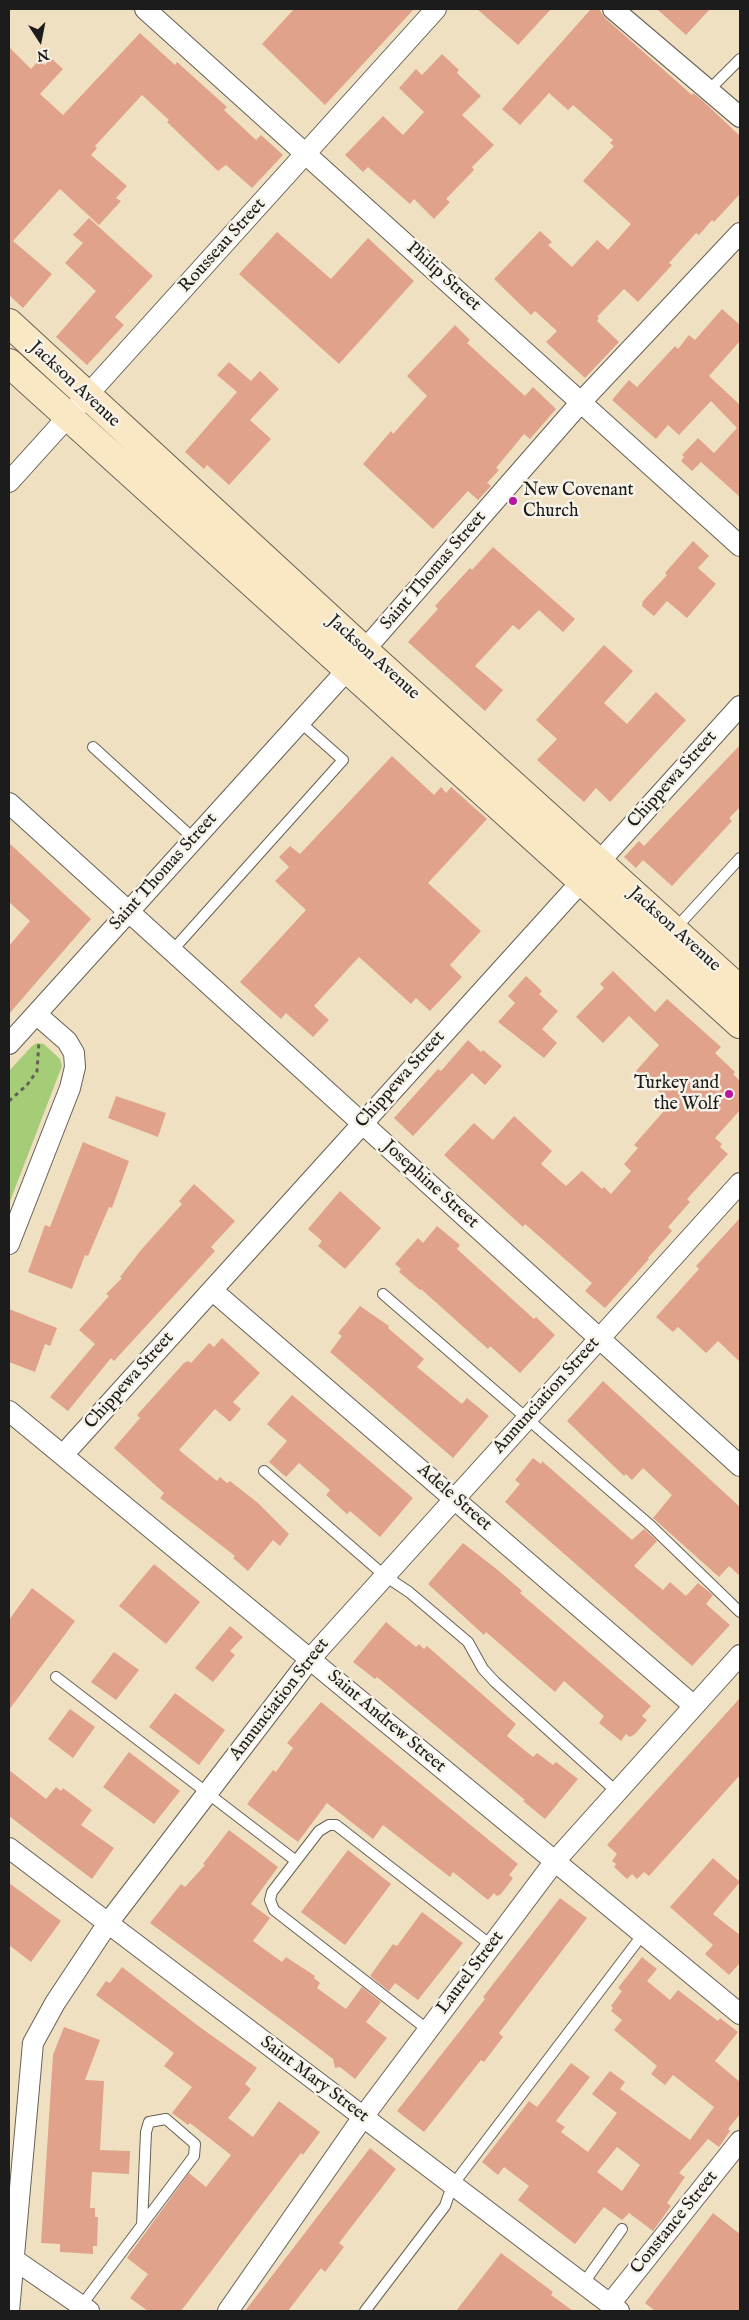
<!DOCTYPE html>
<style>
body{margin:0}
#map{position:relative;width:749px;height:2320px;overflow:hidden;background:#f0e0c2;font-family:"IM FELL English",serif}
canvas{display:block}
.frame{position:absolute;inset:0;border:10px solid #1c1c1c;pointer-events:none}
.north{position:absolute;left:15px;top:15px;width:50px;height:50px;-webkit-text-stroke:4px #f7f3e8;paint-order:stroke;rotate:169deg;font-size:14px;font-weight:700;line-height:20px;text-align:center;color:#1c1c1c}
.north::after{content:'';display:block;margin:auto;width:18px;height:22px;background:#1c1c1c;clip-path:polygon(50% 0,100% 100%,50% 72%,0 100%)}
</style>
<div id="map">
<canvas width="749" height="2320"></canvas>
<div class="frame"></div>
<div class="north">N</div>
</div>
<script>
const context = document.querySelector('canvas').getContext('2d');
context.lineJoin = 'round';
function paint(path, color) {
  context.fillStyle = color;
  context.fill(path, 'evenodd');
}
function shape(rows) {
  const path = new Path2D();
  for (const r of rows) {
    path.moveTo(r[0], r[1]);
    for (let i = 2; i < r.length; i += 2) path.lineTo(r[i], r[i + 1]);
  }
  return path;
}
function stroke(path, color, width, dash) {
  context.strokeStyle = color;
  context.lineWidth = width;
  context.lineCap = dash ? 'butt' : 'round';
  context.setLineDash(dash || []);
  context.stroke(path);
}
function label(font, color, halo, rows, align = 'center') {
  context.font = font + ' "IM FELL English",serif';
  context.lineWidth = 5;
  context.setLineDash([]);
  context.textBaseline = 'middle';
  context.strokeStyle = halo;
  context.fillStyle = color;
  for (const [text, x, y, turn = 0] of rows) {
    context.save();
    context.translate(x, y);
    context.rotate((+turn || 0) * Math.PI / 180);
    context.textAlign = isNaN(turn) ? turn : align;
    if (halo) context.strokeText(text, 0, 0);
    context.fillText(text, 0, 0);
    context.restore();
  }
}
const green = shape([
 [37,1043,44,1044,60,1059,62,1066,9,1204,9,1071,32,1046]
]);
const building = shape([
 [294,9,414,9,325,105,262,44],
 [477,9,551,9,518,45],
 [591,9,599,9,605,18,692,95,693,93,703,101,740,136,740,194,714,222,712,220,699,235,696,233,669,263,672,265,638,302,624,289,597,317,599,318,597,321,619,342,585,378,546,342,557,331,535,311,531,315,494,279,540,231,552,242,548,245,572,267,597,240,608,250,631,224,583,181,614,146,610,143,613,140,573,105,568,110,549,93,520,125,502,109],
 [657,9,710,9,686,35],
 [140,33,175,65,177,62,227,107,224,110,256,140,261,135,283,155,252,188,226,165,218,171,167,122,169,120,142,95,95,146,97,148,91,155,127,186,116,198,121,201,99,225,60,189,13,241,52,274,23,308,9,295,9,47,31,69,39,60,45,65,51,58,63,69,40,94,63,115],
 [442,54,459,70,457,73,481,96,462,115,494,145,472,167,474,170,446,199,450,202,434,219,414,199,410,204,368,167,363,172,345,155,383,116,403,135,424,112,399,88,416,69,422,75],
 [89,218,153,276,115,317,124,325,87,365,56,337,96,291,65,263,83,243,73,235],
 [277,232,331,279,368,238,414,281,339,364,239,274],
 [722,309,740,325,740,341,709,376,740,405,740,497,701,462,692,471,681,461,684,457,682,455,698,438,714,453,737,428,711,401,679,435,668,425,656,439,612,400,629,380,637,387,675,346,678,349,689,335,695,340],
 [455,325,470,340,467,343,525,396,533,387,556,409,530,439,524,434,496,468,499,470,487,483,491,486,478,500,468,491,433,529,363,464,391,431,393,434,427,396,407,376],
 [229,362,251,381,260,371,279,389,250,420,271,439,229,485,207,465,204,469,185,452,237,392,217,375],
 [693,541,709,556,698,568,716,584,687,618,667,601,654,616,642,606,643,601,667,575,665,573],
 [493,547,575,619,563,632,539,610,519,630,513,625,475,666,503,690,485,711,408,642,438,609,435,606,470,568,472,570],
 [604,645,633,671,604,703,627,724,656,692,686,720,610,802,596,788,584,802,537,760,557,739,536,720],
 [740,745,740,807,729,818,732,821,672,886,643,860,636,868,624,857,639,841,644,846],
 [392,756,434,795,441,787,446,793,451,787,487,819,428,883,481,931,450,965,462,977,430,1011,416,998,411,1004,359,957,314,1006,329,1020,313,1037,286,1013,281,1019,240,982,306,910,275,881,289,867,279,857,290,846,300,854],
 [9,843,91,919,9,1014,9,946,30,921,9,902],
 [613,971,655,1012,667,999,721,1047,715,1053,735,1072,733,1074,740,1081,740,1110,715,1138,722,1144,720,1147,728,1154,687,1199,690,1202,668,1227,672,1231,648,1258,649,1259,605,1308,585,1291,592,1283,525,1224,523,1227,444,1155,474,1123,493,1140,514,1116,552,1151,541,1164,566,1186,582,1171,602,1189,604,1187,611,1194,631,1171,624,1164,638,1148,634,1145,671,1103,636,1071,659,1045,629,1016,603,1043,576,1017,604,988,600,984],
 [526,976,542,991,539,994,558,1011,542,1029,557,1043,544,1058,498,1022,515,1003,508,996],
 [468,1040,481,1052,483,1050,502,1066,485,1085,472,1073,413,1136,394,1118,438,1069,441,1071],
 [116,1096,166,1113,158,1137,108,1118],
 [83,1142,129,1161,112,1208,109,1207,88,1256,85,1255,72,1289,28,1272,45,1225,50,1227],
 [194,1184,235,1221,211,1247,215,1251,114,1361,111,1358,68,1411,50,1397,95,1344,79,1330,109,1296,106,1294,122,1278,120,1277,141,1250,182,1204,179,1201],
 [340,1191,381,1228,345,1269,318,1246,322,1241,308,1229],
 [740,1218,740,1362,718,1341,706,1353,678,1327,673,1332,656,1317,699,1269,696,1266],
 [437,1226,460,1245,457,1249,534,1319,536,1317,555,1335,520,1373,490,1346,488,1349,421,1289,420,1290,399,1272,401,1269,395,1264,418,1238,423,1243],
 [360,1306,389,1326,388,1328,424,1359,417,1367,462,1404,467,1398,489,1416,453,1458,330,1352,342,1336,338,1333],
 [9,1309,57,1328,50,1346,45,1344,35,1372,9,1362],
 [222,1338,260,1373,233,1402,241,1409,230,1422,215,1409,179,1450,217,1481,220,1477,227,1483,230,1481,258,1503,289,1534,280,1546,273,1540,248,1571,233,1558,235,1556,160,1498,164,1493,114,1448,140,1418,137,1415,184,1363,188,1361,191,1363,209,1343,214,1347],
 [603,1381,740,1507,740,1576,729,1566,719,1577,653,1518,672,1495,643,1468,632,1480,626,1474,624,1476,567,1421],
 [292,1395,413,1498,380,1537,350,1511,347,1514,326,1495,330,1490,299,1463,286,1477,269,1462,287,1441,267,1424],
 [533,1458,541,1464,542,1461,632,1540,644,1529,657,1541,634,1566,663,1590,670,1582,686,1596,698,1583,713,1595,706,1604,730,1625,692,1666,505,1502,520,1484,515,1480],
 [463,1543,499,1571,522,1591,520,1593,651,1706,642,1716,647,1720,635,1734,630,1737,626,1734,621,1741,599,1723,604,1716,564,1681,555,1692,486,1632,484,1635,428,1584],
 [154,1564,200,1602,166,1644,119,1606],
 [32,1588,75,1621,9,1710,9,1620],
 [386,1622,416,1647,419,1644,424,1649,427,1646,516,1724,507,1736,533,1757,537,1753,553,1765,556,1762,578,1779,545,1819,523,1801,525,1800,377,1677,375,1679,353,1662],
 [230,1626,243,1637,230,1651,235,1655,213,1682,195,1668],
 [114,1652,139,1670,116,1700,91,1682],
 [175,1693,225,1730,199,1765,149,1727],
 [740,1698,740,1775,649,1876,644,1872,637,1879,632,1874,627,1879,614,1867,616,1864,612,1861,617,1854,607,1845],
 [321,1702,518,1864,509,1875,513,1878,511,1881,501,1894,497,1896,494,1893,488,1900,453,1872,450,1877,383,1825,373,1839,327,1803,298,1842,247,1804,273,1770,276,1772,293,1748,287,1743],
 [70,1709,95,1727,73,1758,48,1739],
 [129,1752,180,1791,154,1824,103,1787],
 [9,1770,46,1799,56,1787,61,1791,63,1788,92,1810,81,1825,114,1848,92,1879,9,1816],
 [229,1830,278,1867,251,1904,270,1918,253,1941,282,1962,286,1957,315,1976,314,1978,320,1983,317,1988,346,2009,362,1987,381,2002,366,2022,387,2038,355,2079,340,2067,335,2068,333,2059,299,2033,150,1923,181,1884,185,1887,205,1865,203,1864],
 [348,1850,391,1884,345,1945,301,1912],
 [713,1858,740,1882,713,1914,740,1935,740,1963,729,1975,705,1954,713,1945,670,1907],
 [9,1883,61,1921,31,1962,9,1945],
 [560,1898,587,1918,499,2033,503,2037,484,2062,481,2060,424,2132,397,2111,485,1999,483,1997],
 [422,1912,463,1943,418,2000,395,1983,389,1991,370,1976,393,1944,397,1946],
 [642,1957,657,1969,647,1981,670,2000,678,1990,718,2021,720,2018,738,2032,715,2061,740,2082,740,2114,728,2129,730,2131,719,2147,708,2139,679,2173,685,2177,667,2203,671,2206,653,2231,629,2213,622,2220,604,2207,575,2244,518,2200,529,2186,504,2167,498,2175,482,2162,529,2101,537,2107,571,2063,590,2077,556,2121,565,2127,561,2132,588,2152,617,2113,592,2094,610,2071,625,2082,620,2089,690,2140,714,2107,673,2075,665,2085,651,2074,657,2066,614,2030,622,2020,611,2011,613,2008,611,2006,622,1991,618,1988],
 [617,2147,640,2165,622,2191,597,2172],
 [122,1967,197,2025,257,2068,245,2084,251,2089,228,2118,253,2137,279,2101,320,2132,303,2155,301,2153,181,2311,148,2311,130,2298,148,2274,127,2258,189,2173,206,2187,231,2155,190,2123,188,2125,172,2113,192,2087,164,2066,174,2053,96,1995,106,1981,110,1983],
 [64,2027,100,2040,85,2080,104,2081,100,2150,130,2151,129,2174,92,2172,90,2208,95,2208,95,2217,98,2217,97,2246,93,2246,93,2254,60,2252,60,2244,41,2243,53,2055],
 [370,2148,396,2169,339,2243,344,2247,325,2272,321,2268,288,2311,245,2311],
 [713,2213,740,2234,740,2311,655,2311,645,2303],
 [501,2253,553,2292,551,2295,573,2311,456,2311]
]);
const path = shape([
 [9,1101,27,1085,37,1071,39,1041]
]);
const lane = shape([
 [709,90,740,59],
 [93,747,194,839],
 [675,929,740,858],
 [171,952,343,760,300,722],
 [383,1294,650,1525,740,1612],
 [264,1471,385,1576,409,1592,468,1642,483,1669,495,1682,617,1792],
 [56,1677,296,1861],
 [428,2030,274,1910,270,1900,272,1892,319,1831,329,1825,336,1825,492,1946],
 [583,2284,622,2229],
 [81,2306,142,2225,194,2156,195,2144,166,2119,149,2122,146,2132,142,2225],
 [365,2311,445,2206,452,2186,643,1934]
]);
const street = shape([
 [145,9,740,546],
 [613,9,740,117],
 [9,482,436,9],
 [9,803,740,1466],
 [9,1044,347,670,581,402,740,233],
 [9,1244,70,1088,75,1067,74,1053,67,1041,36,1014],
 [213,1291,694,1706],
 [9,1411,740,2014],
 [63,1455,740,706],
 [9,1848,619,2311],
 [9,2256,89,2311],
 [610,2304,740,2141],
 [9,2311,33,2043,55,2003,108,1923,310,1659,740,1183],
 [228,2311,363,2117,555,1861,740,1655]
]);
const secondary = shape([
 [9,323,364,650,740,990],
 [9,363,740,1024]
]);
const markers = [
 [513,501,5,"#b5179e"],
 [729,1094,5,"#b5179e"]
];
const streetNames = [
 ["Rousseau Street",223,246,-48],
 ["Philip Street",443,277,42],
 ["Jackson Avenue",74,385,43],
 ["Saint Thomas Street",434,571,-49],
 ["Jackson Avenue",373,658,42],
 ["Chippewa Street",673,780,-48],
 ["Saint Thomas Street",164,872,-48],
 ["Jackson Avenue",674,930,42],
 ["Chippewa Street",401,1080,-48],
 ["Josephine Street",430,1185,42],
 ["Chippewa Street",130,1381,-48],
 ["Annunciation Street",547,1396,-48],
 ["Adele Street",454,1498,41],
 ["Annunciation Street",280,1700,-52],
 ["Saint Andrew Street",386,1722,40],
 ["Laurel Street",471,1973,-53],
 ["Saint Mary Street",314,2080,37],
 ["Constance Street",675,2223,-51]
];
const poiNames = [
 ["New Covenant",523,491],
 ["Church",523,512],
 ["Turkey and",719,1084,"right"],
 ["the Wolf",719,1105,"right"]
];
paint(green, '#a5cc77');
paint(building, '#e0a28a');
stroke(lane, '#666156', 12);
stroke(street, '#666156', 22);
stroke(secondary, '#666156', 30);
stroke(path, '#666156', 3, [4, 4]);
stroke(lane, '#fff', 10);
stroke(street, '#fff', 20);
stroke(secondary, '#fae7c3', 28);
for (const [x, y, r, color] of markers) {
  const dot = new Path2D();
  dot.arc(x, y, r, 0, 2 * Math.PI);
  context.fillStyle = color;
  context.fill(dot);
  stroke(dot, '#f7f3e8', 2);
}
label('18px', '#1c1c1c', '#f7f3e8', streetNames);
label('18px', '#1c1c1c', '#f7f3e8', poiNames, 'left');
</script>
